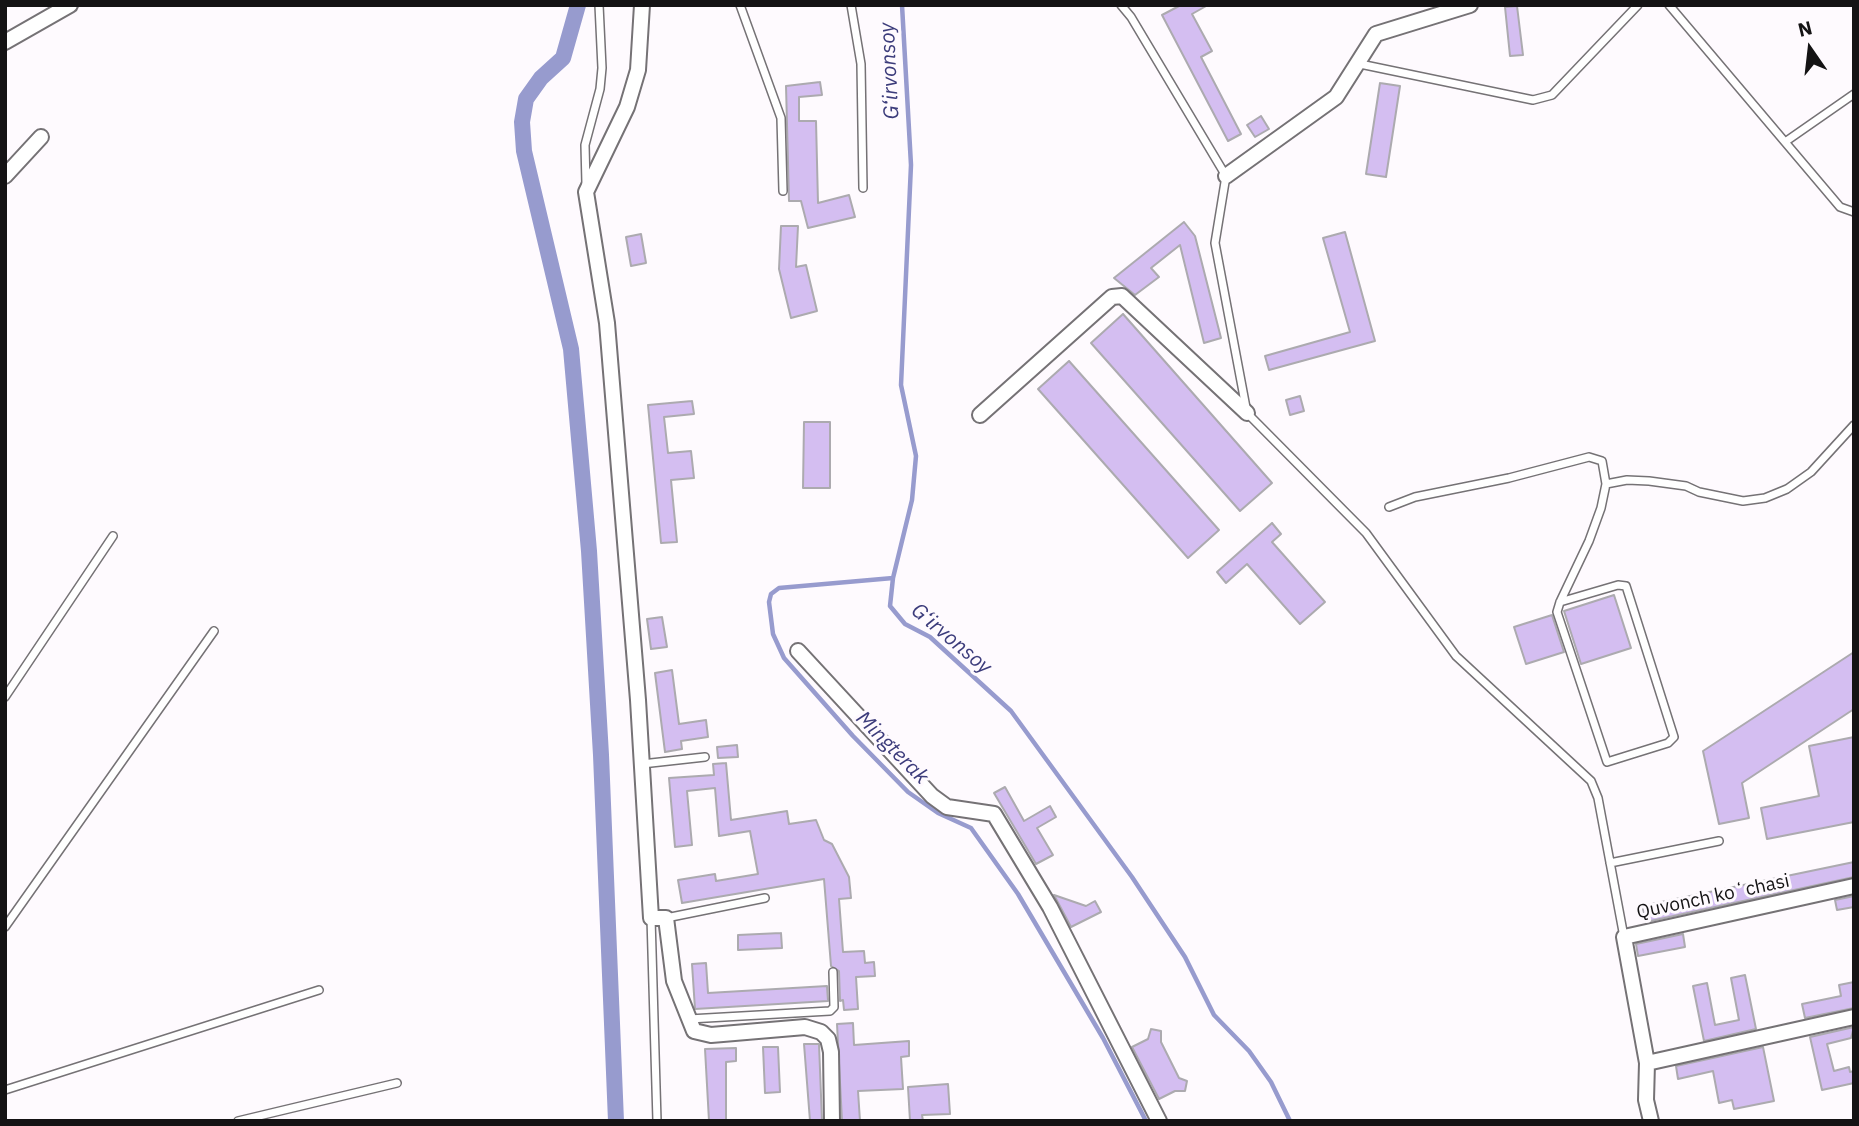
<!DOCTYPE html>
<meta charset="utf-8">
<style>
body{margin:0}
#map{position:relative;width:1859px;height:1126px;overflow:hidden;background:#fefafe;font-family:"IBM Plex Sans",sans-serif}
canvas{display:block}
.frame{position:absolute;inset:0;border:7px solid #141314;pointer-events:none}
.north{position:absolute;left:1775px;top:14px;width:70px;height:70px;-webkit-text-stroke:5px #fefafe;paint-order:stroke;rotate:346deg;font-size:19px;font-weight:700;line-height:28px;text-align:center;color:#141314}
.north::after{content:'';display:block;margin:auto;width:24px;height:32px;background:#141314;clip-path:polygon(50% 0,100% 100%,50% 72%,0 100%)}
</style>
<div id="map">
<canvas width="1859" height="1126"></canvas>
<div class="frame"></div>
<div class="north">N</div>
</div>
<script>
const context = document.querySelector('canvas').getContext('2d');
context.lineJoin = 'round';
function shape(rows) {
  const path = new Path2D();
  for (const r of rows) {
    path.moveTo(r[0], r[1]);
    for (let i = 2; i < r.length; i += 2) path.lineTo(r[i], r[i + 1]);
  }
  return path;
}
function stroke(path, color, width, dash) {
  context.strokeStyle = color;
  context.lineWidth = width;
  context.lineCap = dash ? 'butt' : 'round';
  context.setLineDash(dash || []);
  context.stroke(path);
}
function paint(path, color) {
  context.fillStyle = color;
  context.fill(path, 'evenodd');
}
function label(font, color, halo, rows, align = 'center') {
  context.font = font + ' "IBM Plex Sans",sans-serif';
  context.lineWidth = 6;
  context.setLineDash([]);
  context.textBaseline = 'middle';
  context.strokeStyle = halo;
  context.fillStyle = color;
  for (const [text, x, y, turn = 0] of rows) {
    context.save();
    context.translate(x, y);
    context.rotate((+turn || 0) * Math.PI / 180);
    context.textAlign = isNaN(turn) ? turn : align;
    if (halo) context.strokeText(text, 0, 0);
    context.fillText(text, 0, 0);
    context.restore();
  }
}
const stream = shape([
 [902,5,911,165,901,385,916,456,912,500,893,578,890,606,905,624,930,637,1011,711,1132,877,1185,957,1214,1015,1249,1051,1271,1082,1290,1121],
 [893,578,779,588,771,594,769,602,773,634,784,658,853,736,908,792,938,813,971,828,1018,894,1103,1038,1146,1121]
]);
const canal = shape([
 [578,5,563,58,541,78,526,99,522,122,524,151,571,349,589,551,601,755,616,1121]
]);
const building = shape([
 [1181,5,1208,5,1192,14,1212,51,1201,57,1241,134,1228,141,1162,15,1181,5],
 [1517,6,1523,55,1510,56,1505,7,1517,6],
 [820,82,822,95,799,97,799,121,816,121,818,203,849,195,855,217,808,228,801,201,789,201,786,86,820,82],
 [1380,83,1400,86,1386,177,1366,174,1380,83],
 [1261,116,1269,129,1255,137,1247,125,1261,116],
 [1184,222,1195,236,1221,338,1204,343,1180,245,1151,268,1159,277,1135,295,1114,278,1184,222],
 [781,226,798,226,796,267,806,265,817,311,791,318,779,269,781,226],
 [1345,232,1375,341,1269,370,1265,356,1350,332,1323,238,1345,232],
 [641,234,646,263,631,266,626,237,641,234],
 [1123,314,1272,483,1240,511,1091,343,1123,314],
 [1069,361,1219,530,1188,558,1038,389,1069,361],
 [1300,396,1304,411,1290,415,1286,400,1300,396],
 [692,401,694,414,664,417,668,453,691,451,694,478,671,480,677,542,661,543,648,405,692,401],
 [804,422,830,422,830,488,803,488,804,422],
 [1272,523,1281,534,1272,542,1325,602,1300,624,1247,564,1226,583,1217,572,1272,523],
 [1614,595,1631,648,1581,664,1564,611,1614,595],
 [1552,615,1564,652,1526,664,1514,627,1552,615],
 [662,617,667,647,651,649,647,619,662,617],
 [1854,652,1854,709,1742,783,1749,818,1719,824,1703,751,1854,652],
 [672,670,679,724,706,720,708,737,681,741,682,749,665,752,655,673,672,670],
 [1854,737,1854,822,1767,839,1761,808,1819,796,1809,746,1854,737],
 [737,745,738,757,718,758,717,747,737,745],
 [726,763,731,820,787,811,789,824,816,820,824,840,832,844,849,877,851,898,839,899,843,952,864,951,865,963,874,962,875,976,856,977,858,1009,844,1010,843,1000,840,1001,839,971,831,966,824,879,682,903,678,880,715,874,716,881,758,874,750,831,719,836,715,788,687,791,692,845,675,847,669,778,714,775,713,764,726,763],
 [1005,787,1024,821,1050,806,1056,817,1037,828,1053,855,1036,864,994,793,1005,787],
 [1854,862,1854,877,1646,922,1642,906,1854,862],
 [1054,895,1086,906,1095,901,1101,912,1071,927,1054,895],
 [1854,896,1854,907,1837,910,1835,900,1854,896],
 [781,933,782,948,738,950,738,935,781,933],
 [1683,934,1685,947,1638,956,1636,944,1683,934],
 [706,963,708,993,827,986,828,1001,695,1009,692,964,706,963],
 [1745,975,1756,1029,1704,1041,1693,986,1707,983,1715,1025,1739,1020,1731,978,1745,975],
 [1854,982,1854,1008,1805,1018,1802,1004,1841,996,1839,985,1854,982],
 [853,1023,854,1045,909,1041,909,1056,901,1057,903,1089,858,1091,860,1121,842,1121,837,1024,853,1023],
 [1854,1027,1851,1038,1827,1044,1834,1071,1849,1067,1850,1072,1854,1071,1854,1083,1822,1090,1810,1037,1854,1027],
 [1151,1029,1161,1031,1161,1042,1179,1078,1187,1081,1185,1091,1175,1091,1159,1099,1132,1047,1148,1039,1151,1029],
 [804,1044,819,1044,822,1121,810,1121,804,1044],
 [763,1047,778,1047,780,1092,765,1093,763,1047],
 [1763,1047,1774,1101,1734,1109,1732,1100,1719,1103,1713,1071,1678,1079,1676,1066,1763,1047],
 [736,1048,736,1061,726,1062,726,1121,709,1121,705,1049,736,1048],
 [948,1084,950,1114,922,1115,923,1121,910,1121,908,1087,948,1084]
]);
const service = shape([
 [740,5,781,118,783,191],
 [851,5,861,64,863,188],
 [1121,5,1131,17,1226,176,1215,243,1247,413,1366,533,1456,656,1591,781,1598,798,1624,937],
 [1669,5,1840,207,1854,212],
 [1360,64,1533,100,1552,95,1638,5],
 [1785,142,1854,94],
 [586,184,585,145,600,89,602,68,599,5],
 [1606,484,1627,480,1649,481,1686,486,1699,492,1743,501,1765,498,1787,489,1811,472,1854,425],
 [1389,507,1415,497,1509,478,1589,457,1602,461,1606,484,1601,508,1589,541,1560,602,1557,612,1607,762,1668,743,1674,737,1626,586,1618,585,1560,602],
 [5,697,113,536],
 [642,764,705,757],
 [1610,863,1719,841],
 [651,918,657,1121],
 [666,918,765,898],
 [5,927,214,631],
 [689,1019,830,1011,834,1007,833,972],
 [5,1090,319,990],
 [238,1121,397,1083]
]);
const minor = shape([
 [642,5,638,70,627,107,586,192,607,323,638,700,651,918,666,918,674,981,694,1031,711,1035,805,1027,821,1032,828,1039,831,1052,832,1121],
 [5,42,70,5],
 [5,176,41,137],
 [1226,176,1336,97,1376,34,1470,5],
 [980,415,1112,297,1122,296,1247,413],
 [798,651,932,796,947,807,994,814,1050,907,1159,1121],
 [1647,1063,1854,1017],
 [1651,1121,1646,1100,1647,1063,1624,937,1854,886]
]);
const streetNames = [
 ["Quvonch koʻchasi",1713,897,-12]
];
const waterNames = [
 ["G‘irvonsoy",890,71,-93],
 ["G‘irvonsoy",951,639,40],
 ["Mingterak",892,748,45]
];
stroke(stream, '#979bce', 4.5);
stroke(canal, '#979bce', 16);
paint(building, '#d4bef1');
stroke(building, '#acaaaf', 2);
stroke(service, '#757275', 10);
stroke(minor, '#757275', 18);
stroke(service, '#fff', 7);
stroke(minor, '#fff', 14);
label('19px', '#141314', '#fefafe', streetNames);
label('italic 21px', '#3c3c7b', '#fefafe', waterNames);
</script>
